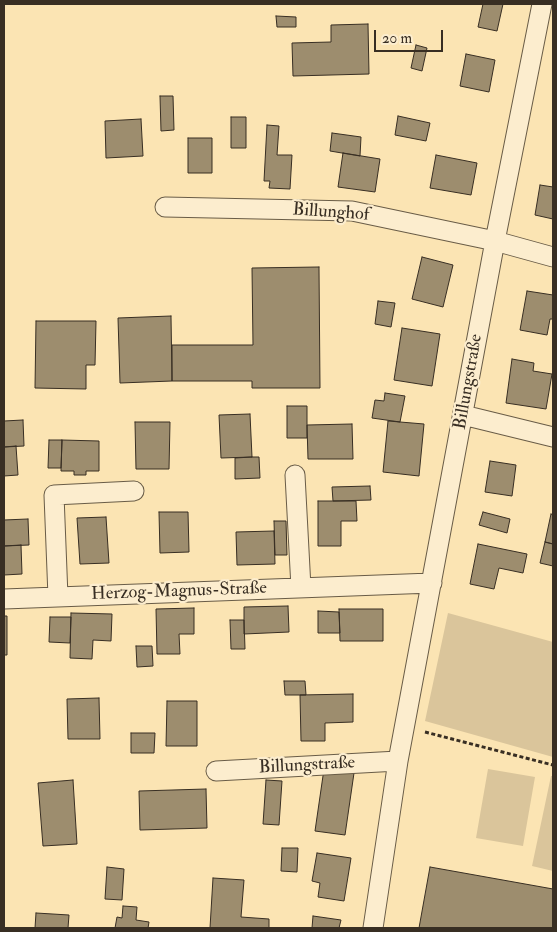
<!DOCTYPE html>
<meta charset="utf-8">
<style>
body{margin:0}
#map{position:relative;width:557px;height:932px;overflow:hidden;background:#fbe4b3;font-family:"IM FELL Double Pica",serif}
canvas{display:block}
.frame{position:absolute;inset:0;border:5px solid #382e23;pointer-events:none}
.scale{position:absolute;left:374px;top:30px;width:69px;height:22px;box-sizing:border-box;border:2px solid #382e23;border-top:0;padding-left:6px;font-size:15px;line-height:18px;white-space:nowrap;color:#382e23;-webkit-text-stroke:4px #fcedce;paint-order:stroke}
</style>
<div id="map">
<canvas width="557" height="932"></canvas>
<div class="frame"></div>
<div class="scale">20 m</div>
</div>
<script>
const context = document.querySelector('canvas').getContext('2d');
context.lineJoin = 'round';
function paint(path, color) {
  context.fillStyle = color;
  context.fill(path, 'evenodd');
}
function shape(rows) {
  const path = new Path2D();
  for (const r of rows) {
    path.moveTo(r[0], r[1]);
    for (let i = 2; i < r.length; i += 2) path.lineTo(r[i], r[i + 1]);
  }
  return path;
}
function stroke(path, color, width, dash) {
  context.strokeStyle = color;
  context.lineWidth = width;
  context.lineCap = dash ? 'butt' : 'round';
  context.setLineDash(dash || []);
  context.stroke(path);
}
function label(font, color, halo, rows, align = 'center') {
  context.font = font + ' "IM FELL Double Pica",serif';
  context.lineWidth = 4.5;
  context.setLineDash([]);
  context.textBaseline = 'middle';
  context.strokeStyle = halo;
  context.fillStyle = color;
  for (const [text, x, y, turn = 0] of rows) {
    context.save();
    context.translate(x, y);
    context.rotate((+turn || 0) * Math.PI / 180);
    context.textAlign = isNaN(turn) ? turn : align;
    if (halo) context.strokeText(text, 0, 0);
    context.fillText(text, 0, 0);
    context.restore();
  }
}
const green = shape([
 [448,613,553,642,553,757,425,721],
 [488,769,535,777,523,846,476,838],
 [551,776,553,776,553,871,532,866]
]);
const building = shape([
 [483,4,503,4,497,31,478,27,483,4],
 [276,16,296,17,296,27,277,27,276,16],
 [368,24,369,74,293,76,292,43,331,42,331,25,368,24],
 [416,45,427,48,422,71,411,68,416,45],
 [466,54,495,60,489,92,460,86,466,54],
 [160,96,173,96,174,130,161,131,160,96],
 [398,116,430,123,426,141,395,135,398,116],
 [231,117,246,117,246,148,231,148,231,117],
 [141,119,143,156,106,158,105,121,141,119],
 [267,125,279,126,277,155,292,155,290,189,269,188,270,181,264,181,267,125],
 [332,133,361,137,360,156,330,151,332,133],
 [188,138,212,138,212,173,188,173,188,138],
 [343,153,380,159,375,192,338,187,343,153],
 [436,155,477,163,471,195,430,188,436,155],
 [540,185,553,187,553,219,535,215,540,185],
 [422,257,453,265,443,307,412,299,422,257],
 [319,267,320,388,252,388,252,381,172,381,172,345,253,345,252,268,319,267],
 [527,291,553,295,553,319,550,319,547,335,520,330,527,291],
 [378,301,395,303,391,327,375,324,378,301],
 [171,316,172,381,120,383,118,318,171,316],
 [36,321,96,321,95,365,86,365,86,389,35,388,36,321],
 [402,328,440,334,432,386,394,380,402,328],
 [512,359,534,363,533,371,552,374,546,409,506,403,512,359],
 [385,393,405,396,400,422,372,418,375,400,384,401,385,393],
 [287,406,307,406,307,438,287,438,287,406],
 [250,414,252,457,221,458,219,415,250,414],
 [23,420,24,446,4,447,4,421,23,420],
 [388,421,424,424,419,476,383,472,388,421],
 [135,422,170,422,169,469,136,469,135,422],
 [352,424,353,459,308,459,307,425,352,424],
 [49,440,62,440,61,468,48,468,49,440],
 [62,440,99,441,99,471,86,471,86,475,74,475,74,471,61,471,62,440],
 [16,446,18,475,4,476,4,447,16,446],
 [252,457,259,457,260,478,235,479,235,458,252,457],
 [490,461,516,465,512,496,485,492,490,461],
 [370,486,371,500,333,501,332,487,370,486],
 [318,501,356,501,357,521,341,521,341,546,318,546,318,501],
 [159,512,188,512,189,552,160,553,159,512],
 [483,512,510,519,507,533,479,525,483,512],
 [551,514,553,515,553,544,545,542,551,514],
 [106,517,109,563,80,564,77,518,106,517],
 [28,519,29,545,4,546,4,520,28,519],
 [274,521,286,521,287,555,275,555,274,521],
 [274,531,275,564,237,565,236,532,274,531],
 [545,542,553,544,553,566,540,563,545,542],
 [478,544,527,554,523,573,499,568,494,589,470,584,478,544],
 [21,545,22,574,4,575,4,546,21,545],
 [288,606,289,632,244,634,244,607,288,606],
 [194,608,194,634,179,634,180,654,157,654,156,609,194,608],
 [339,609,383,609,383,641,340,641,339,609],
 [318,611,339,612,340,633,318,633,318,611],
 [71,613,112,614,111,641,93,640,92,659,70,658,71,613],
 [4,616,7,616,7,655,4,655,4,616],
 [50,617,71,617,70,643,49,642,50,617],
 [230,620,244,620,245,649,231,649,230,620],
 [136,646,152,646,153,666,137,667,136,646],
 [284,681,305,681,306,695,285,695,284,681],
 [353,694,353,722,325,723,325,741,301,741,300,695,353,694],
 [99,698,100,739,68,739,67,699,99,698],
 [167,701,197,701,197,746,166,746,167,701],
 [131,733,155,733,154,753,131,753,131,733],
 [324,769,354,773,345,835,315,831,324,769],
 [73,780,77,844,43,846,38,783,73,780],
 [266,780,282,781,279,825,263,824,266,780],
 [206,789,207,828,140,830,139,791,206,789],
 [282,848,298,848,297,872,281,871,282,848],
 [317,853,351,858,344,901,318,897,320,883,312,881,317,853],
 [107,867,124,869,122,900,105,899,107,867],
 [430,867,553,889,553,928,419,928,430,867],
 [213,878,244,880,241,917,269,919,269,928,210,928,213,878],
 [123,906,137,907,136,920,149,922,148,928,115,928,117,917,122,918,123,906],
 [36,913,69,915,68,928,35,928,36,913],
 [313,916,341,920,339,928,312,928,313,916]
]);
const path = shape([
 [425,732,553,765]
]);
const street = shape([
 [165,207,352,211,495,241,553,257],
 [463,415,553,437],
 [295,475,301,588],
 [58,597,54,495,134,491],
 [4,599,432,583],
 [216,771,398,761],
 [373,928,398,761,495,241,542,4]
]);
const streetNames = [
 ["Billunghof",331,213,4],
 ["Billungstraße",469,382,-80],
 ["Herzog-Magnus-Straße",179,592,-2],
 ["Billungstraße",307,766,-3]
];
paint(green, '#dac59b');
paint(building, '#9d8d6e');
stroke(building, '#382e23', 1);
stroke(street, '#695c47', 21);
stroke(path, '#382e23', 3, [4, 2.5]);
stroke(street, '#fcedce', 19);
label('18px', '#382e23', '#fcedce', streetNames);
</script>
